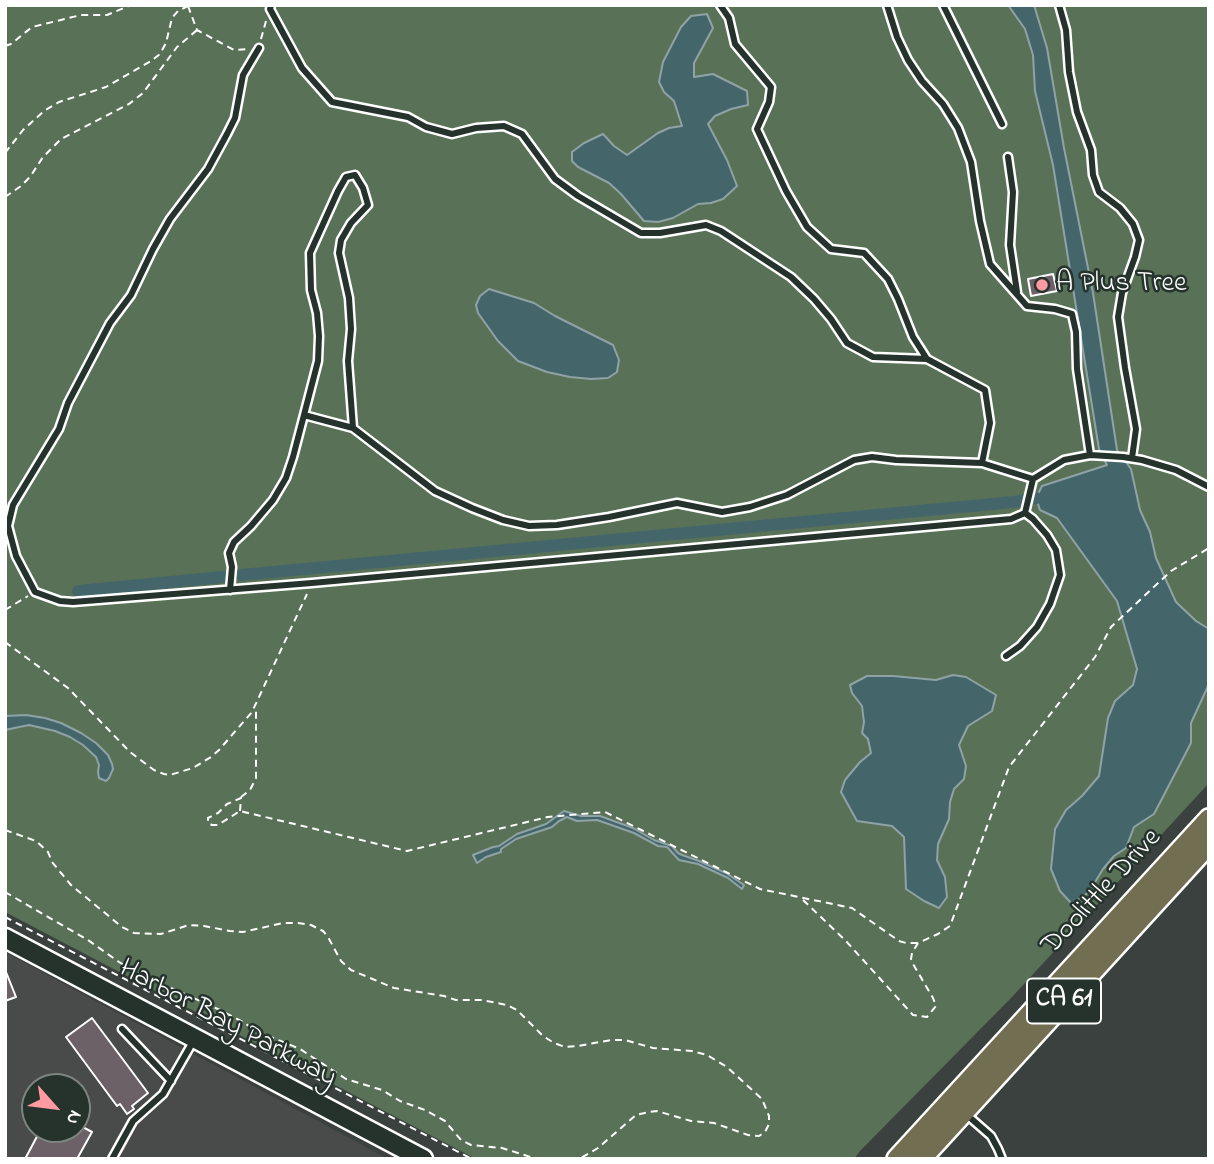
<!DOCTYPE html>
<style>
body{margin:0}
#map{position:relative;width:1214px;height:1164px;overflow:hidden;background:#3b413e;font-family:"Indie Flower",sans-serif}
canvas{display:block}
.frame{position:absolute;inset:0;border:7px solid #fff;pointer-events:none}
.north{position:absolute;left:21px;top:1073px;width:70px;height:70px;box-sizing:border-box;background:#26332d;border:2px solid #7d8581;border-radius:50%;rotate:118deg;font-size:19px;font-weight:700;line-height:28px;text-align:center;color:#fff}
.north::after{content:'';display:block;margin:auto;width:24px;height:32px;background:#ff9aa2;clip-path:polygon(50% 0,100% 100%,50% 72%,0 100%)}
</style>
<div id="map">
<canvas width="1214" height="1164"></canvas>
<div class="frame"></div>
<div class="north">N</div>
</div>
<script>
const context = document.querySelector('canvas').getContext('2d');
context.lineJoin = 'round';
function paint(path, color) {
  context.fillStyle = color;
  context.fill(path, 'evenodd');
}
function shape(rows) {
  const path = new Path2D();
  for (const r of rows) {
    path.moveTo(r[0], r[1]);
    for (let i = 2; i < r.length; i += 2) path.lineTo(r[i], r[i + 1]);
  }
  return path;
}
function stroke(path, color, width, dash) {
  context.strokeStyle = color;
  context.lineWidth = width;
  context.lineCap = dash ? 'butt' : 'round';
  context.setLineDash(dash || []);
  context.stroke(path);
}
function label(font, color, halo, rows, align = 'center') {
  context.font = font + ' "Indie Flower",sans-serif';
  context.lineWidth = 5;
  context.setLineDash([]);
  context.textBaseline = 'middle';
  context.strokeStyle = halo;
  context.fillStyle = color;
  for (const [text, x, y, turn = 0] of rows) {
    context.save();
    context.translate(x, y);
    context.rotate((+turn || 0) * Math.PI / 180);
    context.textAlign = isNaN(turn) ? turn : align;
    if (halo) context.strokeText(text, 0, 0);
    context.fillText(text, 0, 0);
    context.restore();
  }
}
const built = shape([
 [5,952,388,1159,5,1159],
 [35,1087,77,1087,77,1129,35,1129]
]);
const green = shape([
 [5,5,1209,5,1209,783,1012,997,860,1151,854,1159,476,1159,5,912]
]);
const water = shape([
 [1008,5,1034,5,1047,48,1064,148,1093,293,1117,450,1131,469,1140,510,1150,532,1156,558,1176,602,1196,621,1209,629,1209,684,1191,723,1191,743,1154,814,1134,827,1126,848,1114,856,1103,869,1089,892,1072,904,1060,891,1051,869,1055,829,1066,810,1082,796,1099,776,1108,718,1115,701,1133,685,1137,669,1117,601,1057,518,1040,510,1036,498,1042,486,1107,465,1099,449,1053,165,1035,91,1033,55,1025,29,1008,5],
 [707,14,713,28,694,63,694,77,713,74,747,91,748,105,731,109,715,116,708,124,727,160,737,186,723,199,711,203,698,204,673,218,658,222,644,221,621,194,609,183,578,167,572,161,572,152,584,143,603,134,614,146,627,155,658,133,669,128,682,126,674,101,664,92,659,82,663,62,681,27,691,16,707,14],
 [489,289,534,303,555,316,613,345,619,360,617,372,608,378,591,379,570,377,547,372,518,361,498,341,478,313,476,305,480,296,489,289],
 [953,675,966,677,996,695,992,711,968,726,959,745,966,766,964,779,954,789,950,802,949,819,938,844,937,860,945,877,947,897,939,908,924,901,906,889,904,837,892,826,857,821,841,792,845,780,860,762,871,753,868,739,862,733,864,722,862,706,852,693,850,685,867,676,893,676,936,680,953,675],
 [26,715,45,718,61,723,81,733,96,743,108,755,112,764,113,769,109,778,106,781,99,778,98,772,99,765,96,757,83,745,70,737,55,731,29,725,5,730,5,716,26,715],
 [564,811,581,816,600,816,633,828,654,840,672,846,678,853,682,855,699,861,726,873,744,885,742,889,728,878,698,864,679,860,667,847,658,846,634,833,597,820,577,821,567,817,559,821,552,827,516,839,501,849,501,852,486,857,477,863,473,855,493,847,499,846,517,834,546,824,564,811]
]);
const canal = shape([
 [241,575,1014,502,1036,498],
 [78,591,222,577]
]);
const building = shape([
 [1053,274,1057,291,1031,296,1028,279,1053,274],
 [6,972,16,997,5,1001,5,973,6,972],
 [92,1018,148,1093,132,1106,134,1109,127,1114,120,1104,117,1106,66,1037,92,1018],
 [77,1124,92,1132,77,1159,25,1159,41,1129,77,1129,77,1124]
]);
const path = shape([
 [188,6,197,30,234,50,249,49],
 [261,39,266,21],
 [5,46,11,44,32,27,81,15,107,15,131,5],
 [5,153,23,130,44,111,59,102,106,87,151,61,160,54,166,43,172,18,178,11,188,6],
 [5,197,21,186,30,177,43,157,61,139,129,104,143,93,177,47,197,30],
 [5,610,28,596],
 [5,642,68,688,130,752,154,770,164,774,170,775,193,768,211,757,219,750,252,712,307,594],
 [241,797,250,790,256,778,256,707],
 [240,811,241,798,227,804,218,813,208,818,208,823,212,825,218,825,240,811,407,851,548,817,605,812,760,889,852,908,899,941,906,943,918,943],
 [5,830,36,841,48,852,52,862,71,885,122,927,134,933,161,934,189,925,204,926,230,931,243,932,283,923,298,923,311,925,323,931,328,937,341,961,351,970,394,988,444,996,456,1000,482,1000,507,1005,517,1010,543,1036,554,1043,565,1047,578,1046,611,1040,625,1040,653,1048,692,1051,707,1055,727,1067,762,1099,769,1116,769,1124,765,1132,759,1136,748,1135,714,1123,691,1121,657,1111,649,1112,636,1115,598,1148,579,1159],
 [5,892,88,940,119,962,136,972,220,1010,245,1023,252,1029,300,1049,346,1079,382,1090,400,1101,425,1110,445,1121,461,1140,471,1145,502,1148,537,1159],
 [803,900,845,940,913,1015,927,1017,936,1006,933,998,913,964,911,959,912,953,918,943,938,934,950,926,1009,767,1095,657,1111,627,1171,571,1209,548],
 [5,917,472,1159]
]);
const service = shape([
 [271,5,270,9,302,68,332,102,408,117,426,127,452,134,476,128,504,126,522,134,555,179,578,196,641,233,660,233,706,225,721,231,791,277,814,299,831,319,847,343,873,357,927,359,985,390,990,423,982,463],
 [720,5,729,18,735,44,771,87,769,102,757,129,786,191,807,227,831,249,864,253,888,279,898,299,913,337,927,359],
 [887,5,897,37,908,60,922,81,943,104,958,128,971,162,980,221,990,264,1027,306,1055,309,1072,314,1076,332,1077,369,1090,455],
 [943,5,1002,124],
 [1059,5,1066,30,1069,72,1077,112,1091,150,1093,175,1099,192,1120,208,1133,224,1139,240,1135,257,1122,293,1118,317,1125,368,1136,429,1132,458],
 [259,48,243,75,235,118,227,134,208,169,170,219,153,249,131,295,110,323,68,403,59,429,13,505,8,526,16,556,35,592,60,601,73,602,312,583,1011,519,1025,513],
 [1008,157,1013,192,1010,245,1017,292],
 [353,428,435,491,472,508,503,520,529,526,557,525,609,517,677,503,722,512,750,507,787,495,854,460,872,457,896,460,982,463,1033,479],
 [1025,513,1033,479,1064,460,1090,455,1123,457,1142,460,1176,470,1209,487],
 [230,590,232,567,229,553,234,542,251,526,273,500,286,478,293,457,304,415,353,428,348,361,351,329,349,298,339,253,341,240,351,223,368,205,363,188,355,175,346,177,338,191,310,253,311,290,317,313,319,336,318,361,304,415],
 [1006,656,1020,646,1037,627,1050,604,1060,575,1056,550,1047,535,1033,519,1025,513],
 [122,1029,171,1081],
 [967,1115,991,1136,998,1149,1002,1159],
 [112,1159,133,1121,163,1094,194,1040]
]);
const secondary = shape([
 [5,938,423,1159]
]);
const primary = shape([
 [897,1159,1209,819],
 [921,1159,1209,844]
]);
const markers = [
 [1042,285,7,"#ff9aa2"]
];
const shields = [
 [1064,1001,74]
];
const shieldNames = [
 ["CA 61",1064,1001]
];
const poiNames = [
 ["A Plus Tree",1056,285]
];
const streetNames = [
 ["Doolittle Drive",1103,893,-47],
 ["Harbor Bay Parkway",227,1025,28]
];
paint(built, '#494b4a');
paint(green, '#597257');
paint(water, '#44666b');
stroke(water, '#8fa3a6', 2);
stroke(canal, '#44666b', 12);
paint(building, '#6b6166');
stroke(building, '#fff', 2);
stroke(service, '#fff', 11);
stroke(secondary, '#fff', 23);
stroke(primary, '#fff', 24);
stroke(path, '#fff', 2, [7, 5]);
stroke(service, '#26332d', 6);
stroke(secondary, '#26332d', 18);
stroke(primary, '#726e52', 19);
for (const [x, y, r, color] of markers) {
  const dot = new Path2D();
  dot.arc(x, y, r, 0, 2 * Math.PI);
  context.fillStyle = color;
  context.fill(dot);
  stroke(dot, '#26332d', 2.5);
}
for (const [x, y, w] of shields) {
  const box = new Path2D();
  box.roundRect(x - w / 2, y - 22.5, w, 45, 5);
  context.fillStyle = '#26332d';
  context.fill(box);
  stroke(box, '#fff', 2);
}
label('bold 26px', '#fff', null, shieldNames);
label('28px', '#fff', '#26332d', poiNames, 'left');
label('28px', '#fff', '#26332d', streetNames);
</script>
